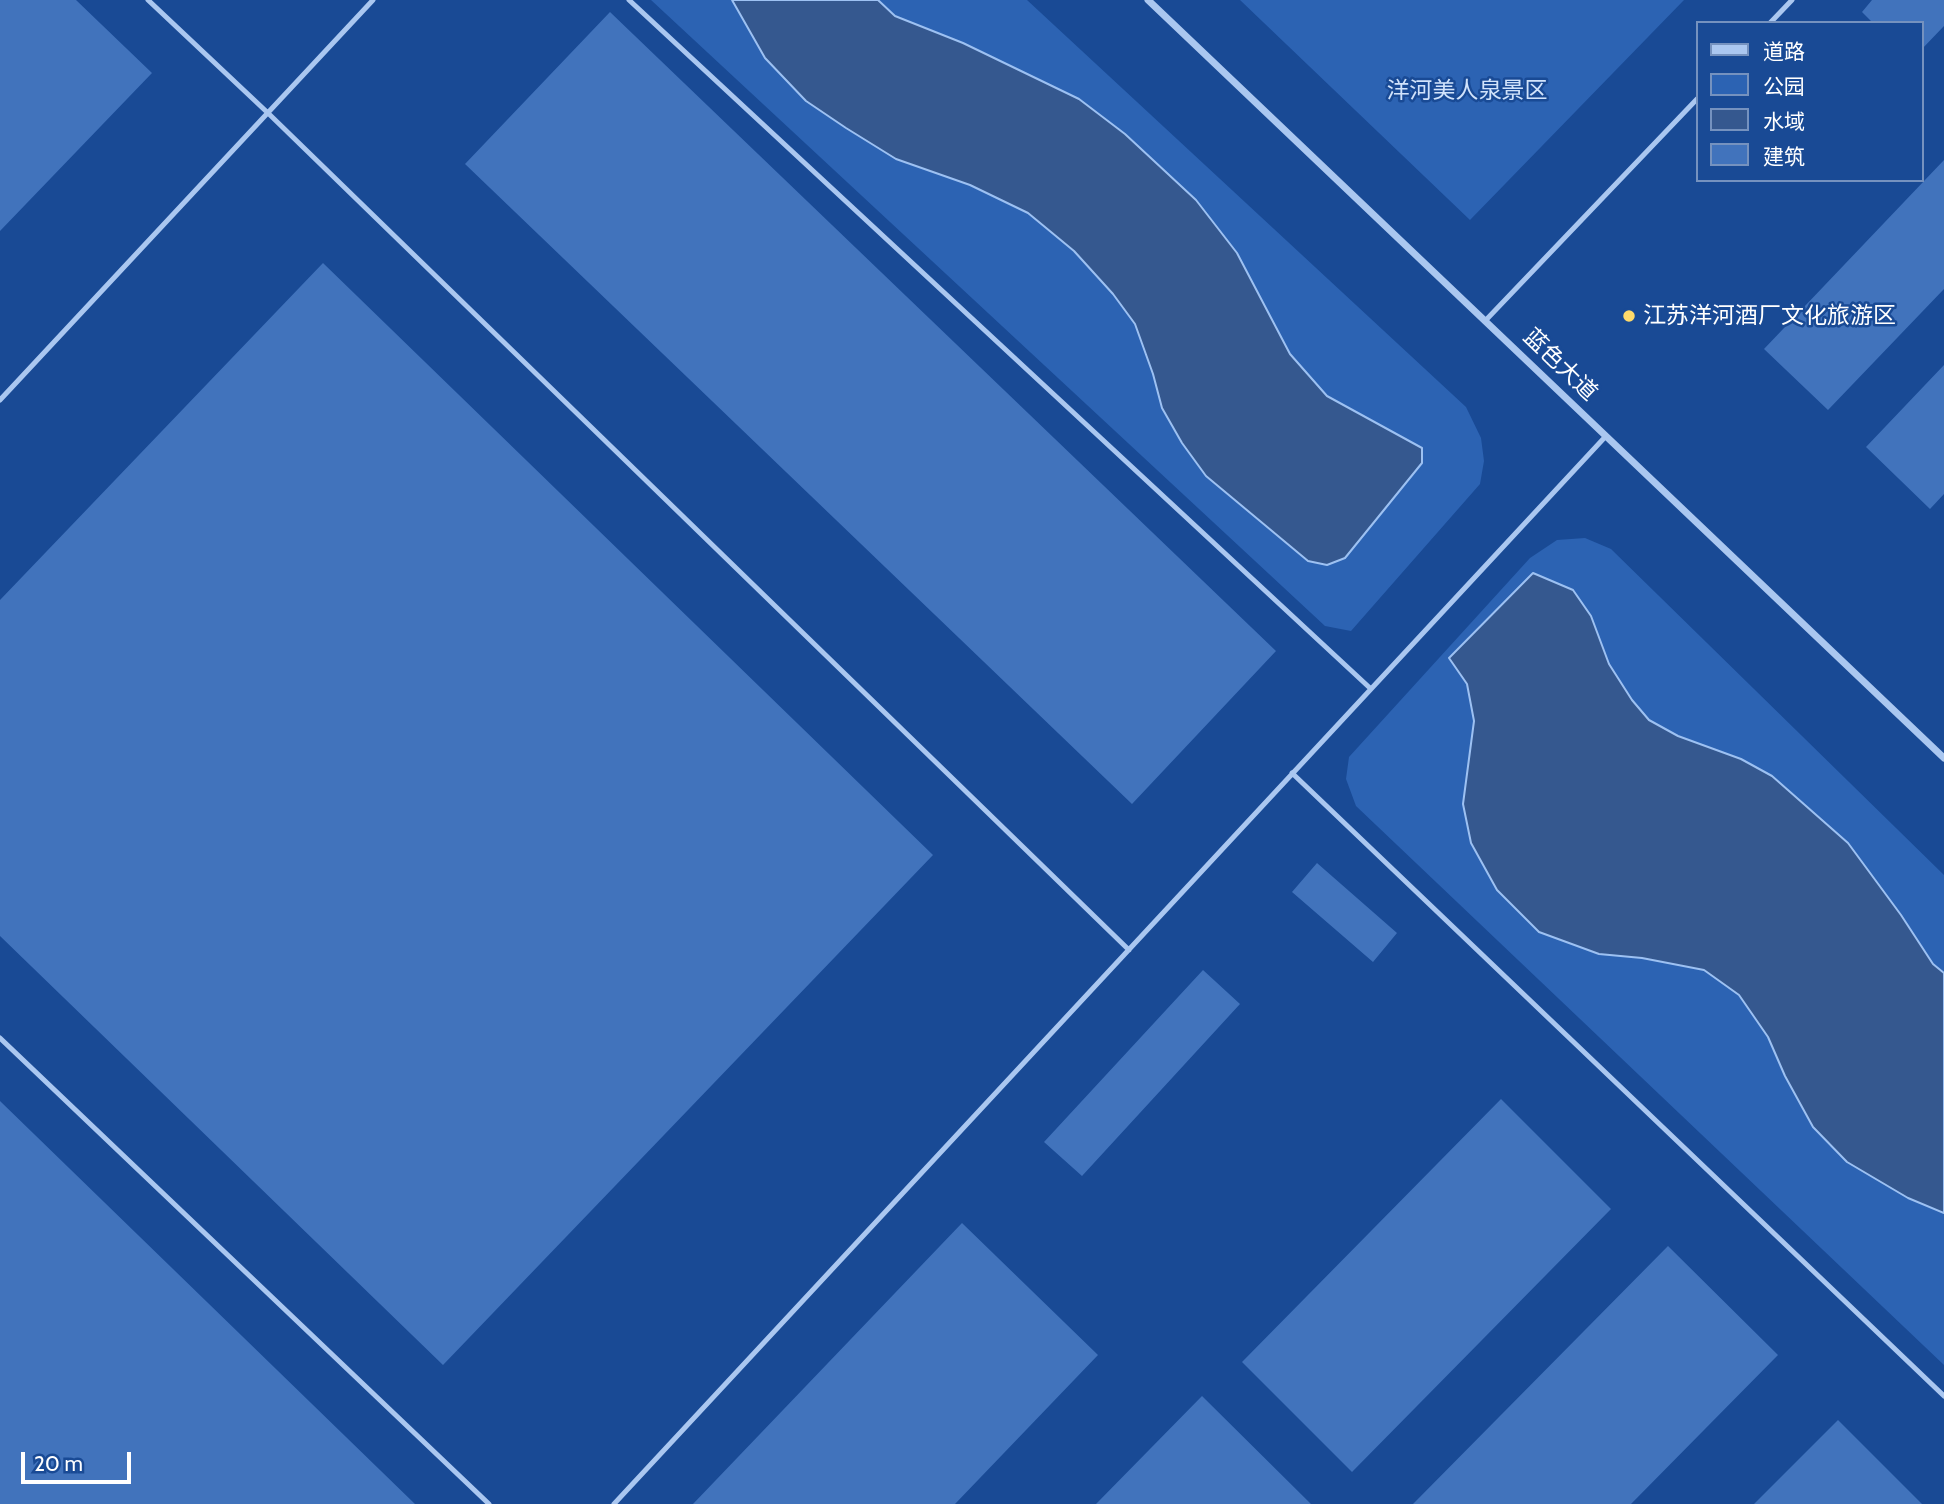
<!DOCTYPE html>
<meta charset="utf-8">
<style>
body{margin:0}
#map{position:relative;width:1944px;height:1504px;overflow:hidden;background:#194a95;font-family:Cabin,"Noto Sans SC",sans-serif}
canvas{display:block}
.legend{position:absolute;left:1696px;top:21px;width:228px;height:161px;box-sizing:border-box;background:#194a95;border:2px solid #7592bf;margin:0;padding:9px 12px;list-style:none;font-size:21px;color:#fff}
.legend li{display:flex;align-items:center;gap:14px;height:35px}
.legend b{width:35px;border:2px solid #7592bf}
.scale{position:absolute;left:21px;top:1452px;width:110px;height:32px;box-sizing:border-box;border:4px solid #fff;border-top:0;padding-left:9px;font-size:21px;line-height:24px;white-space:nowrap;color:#fff;-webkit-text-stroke:5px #194a95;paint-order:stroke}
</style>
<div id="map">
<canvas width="1944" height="1504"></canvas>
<ul class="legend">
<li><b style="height:9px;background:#aac7f0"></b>道路</li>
<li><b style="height:19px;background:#2c63b3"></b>公园</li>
<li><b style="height:19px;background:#35588f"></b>水域</li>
<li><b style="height:19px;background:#4173bc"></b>建筑</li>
</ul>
<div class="scale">20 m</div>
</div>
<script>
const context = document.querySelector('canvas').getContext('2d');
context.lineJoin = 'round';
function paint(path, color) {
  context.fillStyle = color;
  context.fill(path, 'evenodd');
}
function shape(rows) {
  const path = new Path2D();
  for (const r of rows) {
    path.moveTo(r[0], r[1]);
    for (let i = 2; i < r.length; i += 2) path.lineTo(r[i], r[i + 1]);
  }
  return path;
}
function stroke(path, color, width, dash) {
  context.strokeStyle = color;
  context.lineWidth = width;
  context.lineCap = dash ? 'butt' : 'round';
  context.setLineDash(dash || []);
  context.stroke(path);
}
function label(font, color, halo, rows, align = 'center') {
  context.font = font + ' Cabin,"Noto Sans SC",sans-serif';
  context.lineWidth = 5;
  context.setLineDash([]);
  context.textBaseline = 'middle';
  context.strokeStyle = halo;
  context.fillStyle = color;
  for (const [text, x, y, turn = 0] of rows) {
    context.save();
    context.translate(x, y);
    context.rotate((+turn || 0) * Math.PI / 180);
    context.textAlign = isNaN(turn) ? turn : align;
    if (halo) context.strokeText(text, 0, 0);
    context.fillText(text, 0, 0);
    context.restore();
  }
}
const green = shape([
 [651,0,1027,0,1466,407,1481,438,1484,461,1480,484,1351,631,1325,626],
 [1240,0,1684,0,1470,220],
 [1585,538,1611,549,1944,875,1944,1365,1356,806,1346,779,1349,757,1530,558,1557,540]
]);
const water = shape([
 [732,0,878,0,895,16,963,43,1079,99,1125,134,1196,200,1237,253,1290,354,1327,396,1422,448,1422,463,1345,558,1327,565,1308,561,1206,476,1182,443,1162,408,1153,374,1135,324,1113,294,1074,251,1028,213,970,185,896,159,846,128,806,101,765,58,732,0],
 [1533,573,1573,590,1591,616,1609,664,1632,700,1649,720,1678,736,1741,759,1772,776,1848,843,1901,915,1933,964,1944,973,1944,1213,1908,1198,1847,1162,1813,1127,1785,1076,1768,1037,1739,995,1704,970,1642,958,1599,954,1539,932,1497,890,1471,843,1463,804,1474,721,1467,684,1449,658,1533,573]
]);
const building = shape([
 [0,0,76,0,152,73,0,231],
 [1872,0,1944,0,1944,26,1921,50,1921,23,1873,23,1862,12],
 [610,12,1276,651,1132,804,465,164],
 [1944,160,1944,289,1828,410,1764,349],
 [323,263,933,855,443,1365,0,936,0,600],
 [1944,365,1944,494,1930,509,1866,447],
 [1317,863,1397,933,1373,962,1292,892],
 [1203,970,1240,1004,1082,1176,1044,1142],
 [1501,1099,1611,1209,1352,1472,1242,1362],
 [0,1101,415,1504,0,1504],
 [962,1223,1098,1355,955,1504,693,1504],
 [1668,1246,1778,1355,1631,1504,1413,1504],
 [1202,1396,1311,1504,1096,1504],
 [1838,1420,1922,1504,1754,1504]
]);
const service = shape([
 [148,0,269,114,1129,950],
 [629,0,1371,689],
 [1770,23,1792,0],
 [1485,321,1697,99],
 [0,400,373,0],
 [1292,773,1944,1396],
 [0,1038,489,1504],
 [614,1504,1606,436]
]);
const minor = shape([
 [1148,0,1944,758]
]);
const markers = [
 [1629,316,7,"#ffda6a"]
];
const parkNames = [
 ["洋河美人泉景区",1467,91]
];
const poiNames = [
 ["江苏洋河酒厂文化旅游区",1643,316]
];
const streetNames = [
 ["蓝色大道",1560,365,44]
];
paint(green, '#2c63b3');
paint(water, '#35588f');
stroke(water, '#9dc1f2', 2);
paint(building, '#4173bc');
stroke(service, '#aac7f0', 5);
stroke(minor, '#aac7f0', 7);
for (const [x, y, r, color] of markers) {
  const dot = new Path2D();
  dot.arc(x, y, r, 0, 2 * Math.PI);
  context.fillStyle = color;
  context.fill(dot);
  stroke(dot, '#194a95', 2.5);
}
label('23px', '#d1e3fb', '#194a95', parkNames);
label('23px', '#fff', '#194a95', poiNames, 'left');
label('23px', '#fff', '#194a95', streetNames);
</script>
